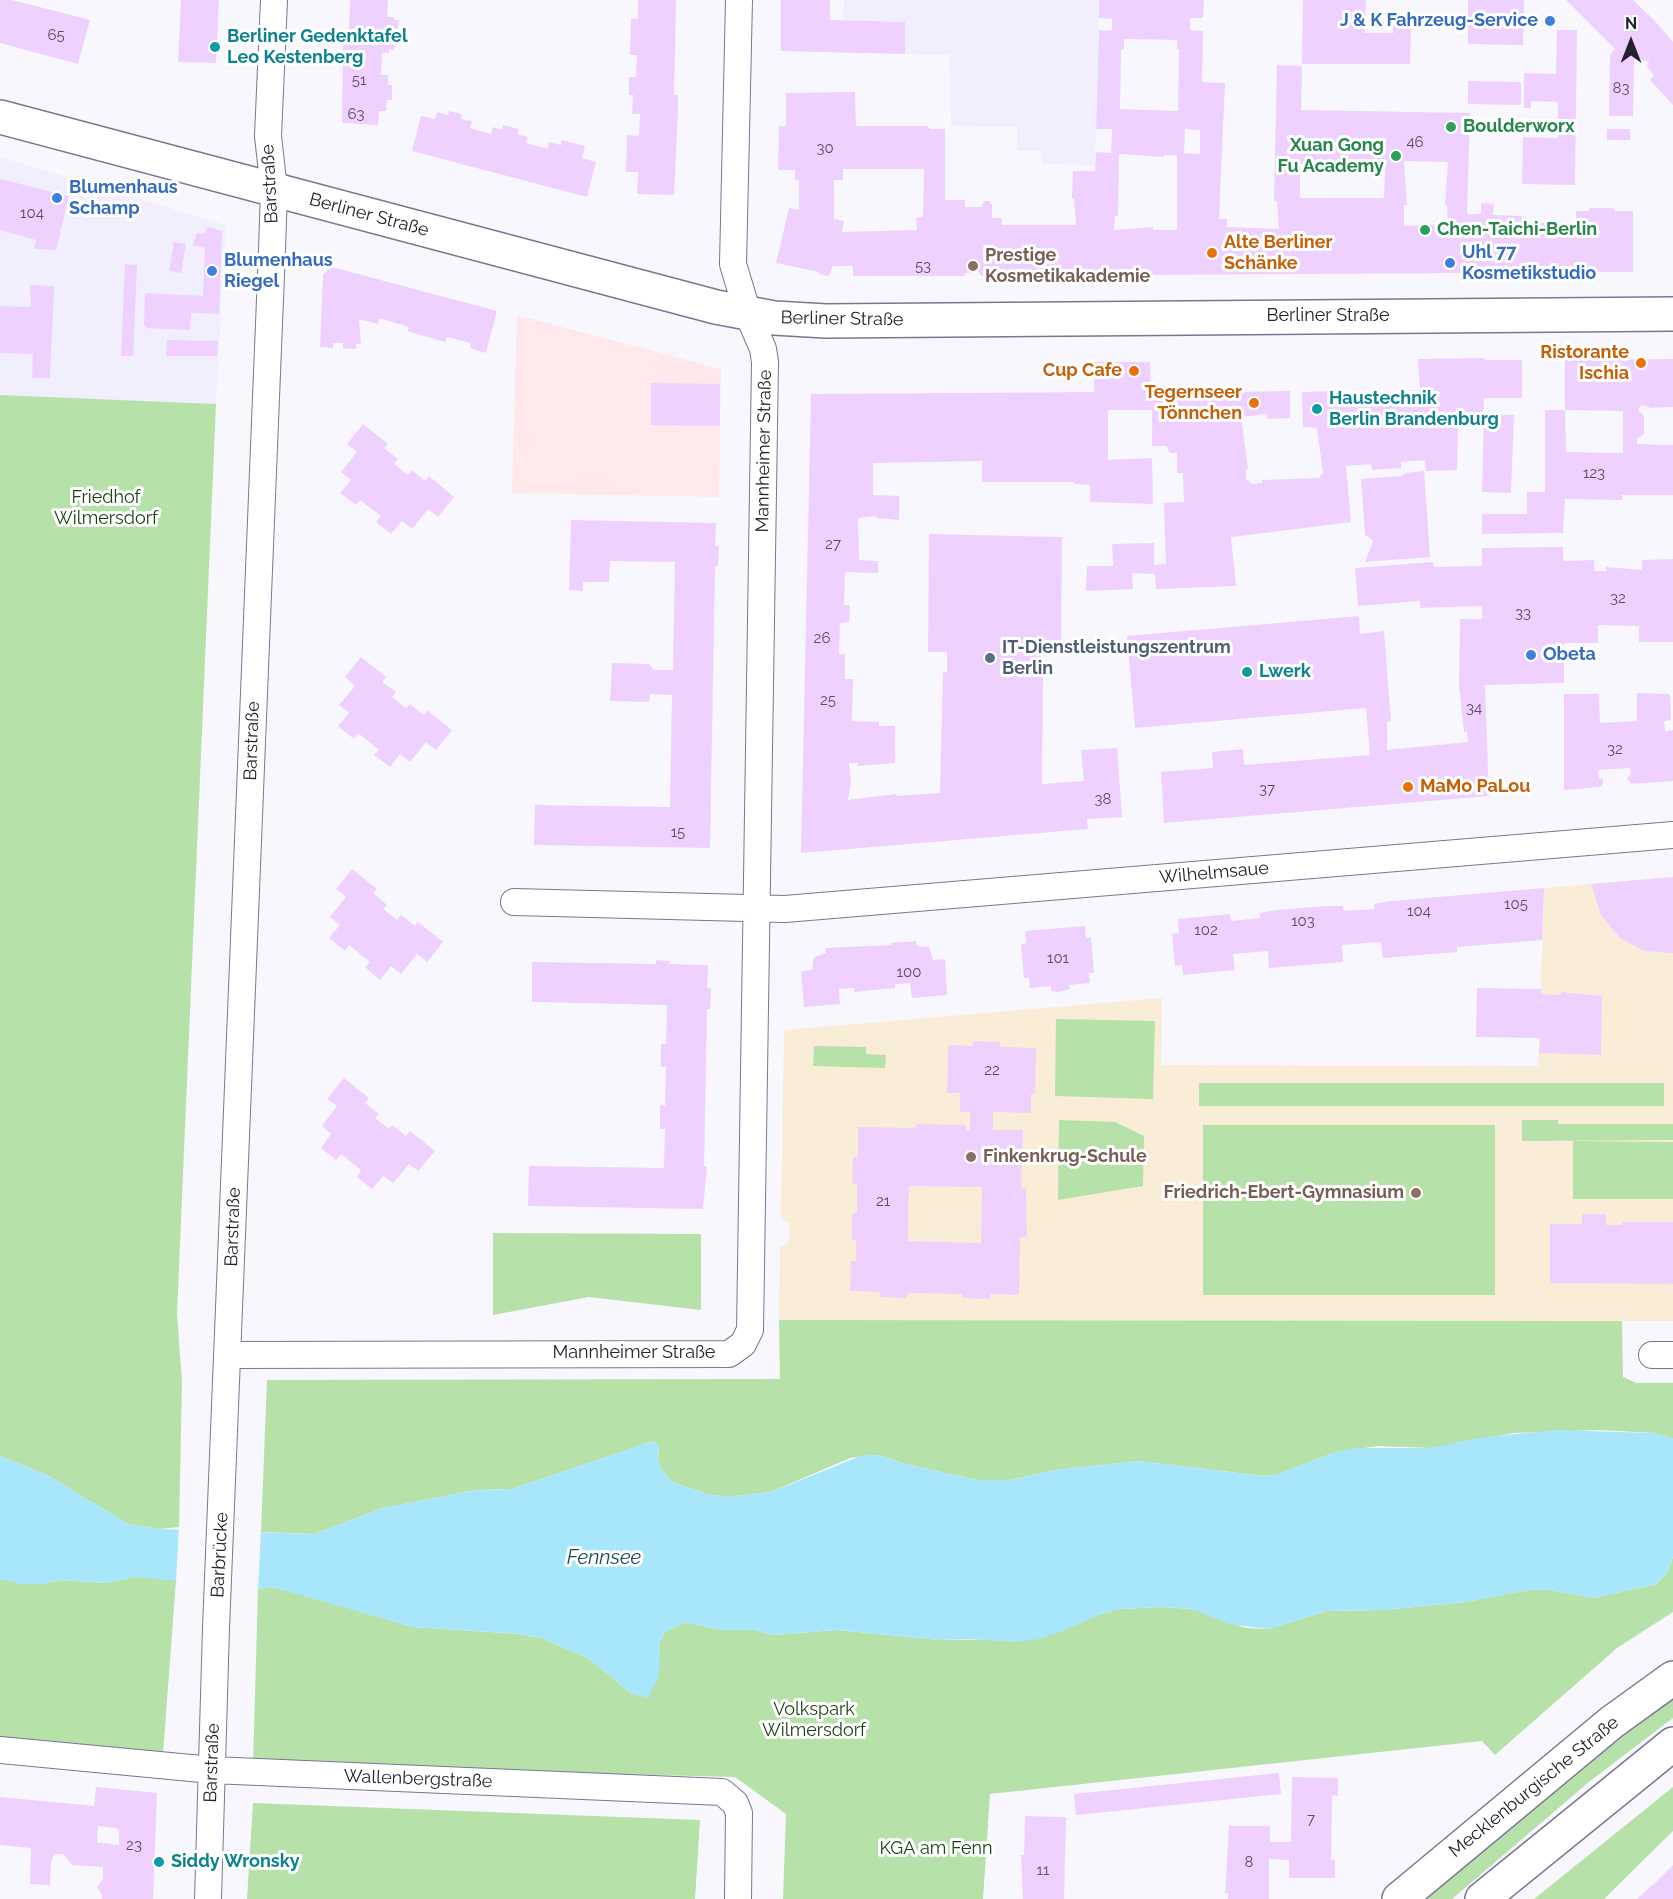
<!DOCTYPE html>
<meta charset="utf-8">
<style>
body{margin:0}
#map{position:relative;width:1673px;height:1899px;overflow:hidden;background:#f9f7fe;font-family:Raleway,sans-serif}
canvas{display:block}
.north{position:absolute;left:1601px;top:12px;width:60px;height:60px;-webkit-text-stroke:4px #fff;paint-order:stroke;rotate:0deg;font-size:16px;font-weight:700;line-height:24px;text-align:center;color:#25222e}
.north::after{content:'';display:block;margin:auto;width:21px;height:27px;background:#25222e;clip-path:polygon(50% 0,100% 100%,50% 72%,0 100%)}
</style>
<div id="map">
<canvas width="1673" height="1899"></canvas>
<div class="north">N</div>
</div>
<script>
const context = document.querySelector('canvas').getContext('2d');
context.lineJoin = 'round';
function paint(path, color) {
  context.fillStyle = color;
  context.fill(path, 'evenodd');
}
function shape(rows) {
  const path = new Path2D();
  for (const r of rows) {
    path.moveTo(r[0], r[1]);
    for (let i = 2; i < r.length; i += 2) path.lineTo(r[i], r[i + 1]);
  }
  return path;
}
function stroke(path, color, width, dash) {
  context.strokeStyle = color;
  context.lineWidth = width;
  context.lineCap = dash ? 'butt' : 'round';
  context.setLineDash(dash || []);
  context.stroke(path);
}
function label(font, color, halo, rows, align = 'center') {
  context.font = font + ' Raleway,sans-serif';
  context.lineWidth = 6;
  context.setLineDash([]);
  context.textBaseline = 'middle';
  context.strokeStyle = halo;
  context.fillStyle = color;
  for (const [text, x, y, turn = 0] of rows) {
    context.save();
    context.translate(x, y);
    context.rotate((+turn || 0) * Math.PI / 180);
    context.textAlign = isNaN(turn) ? turn : align;
    if (halo) context.strokeText(text, 0, 0);
    context.fillText(text, 0, 0);
    context.restore();
  }
}
const built = shape([
 [844,0,1099,0,1095,165,1042,164,1041,151,1017,151,1017,127,951,126,950,55,905,54,905,22,843,21],
 [0,157,226,225,216,404,0,395]
]);
const industrial = shape([
 [517,315,721,369,719,497,512,493]
]);
const education = shape([
 [1673,877,1673,1321,779,1320,780,1247,789,1242,789,1223,781,1218,784,1030,1162,998,1161,1065,1538,1066,1544,888]
]);
const green = shape([
 [0,395,216,404,177,1314,182,1382,179,1527,159,1529,128,1524,47,1475,0,1456],
 [1056,1019,1155,1021,1153,1099,1055,1096],
 [814,1046,866,1047,866,1054,886,1055,885,1068,813,1066],
 [1199,1083,1664,1083,1664,1106,1199,1106],
 [1059,1120,1115,1122,1144,1136,1143,1186,1058,1200],
 [1522,1120,1558,1120,1558,1124,1673,1124,1673,1140,1522,1141],
 [1203,1125,1495,1125,1495,1295,1203,1295],
 [1573,1141,1673,1142,1673,1199,1573,1199],
 [493,1233,701,1234,701,1310,589,1297,493,1315],
 [779,1320,1622,1321,1623,1377,1637,1383,1673,1383,1673,1439,1654,1433,1598,1430,1514,1433,1431,1448,1377,1446,1333,1453,1276,1475,1264,1476,1138,1461,1056,1470,1010,1480,976,1480,902,1463,878,1455,850,1458,771,1492,727,1497,707,1494,672,1482,663,1472,658,1461,659,1447,653,1441,512,1489,477,1490,383,1508,314,1534,261,1532,267,1380,780,1379],
 [1673,1557,1673,1612,1617,1648,1495,1755,1482,1741,990,1794,983,1899,783,1899,786,1814,735,1777,253,1765,258,1589,272,1587,303,1595,413,1627,521,1634,541,1638,588,1658,632,1694,665,1632,685,1622,722,1630,755,1630,772,1635,837,1630,941,1640,1038,1639,1101,1614,1120,1609,1164,1607,1192,1609,1246,1628,1268,1629,1327,1611,1383,1610,1466,1602,1528,1590,1550,1590,1594,1598,1656,1584,1666,1574],
 [136,1577,176,1580,163,1754,0,1737,0,1579,41,1584,59,1580,105,1583],
 [1673,1698,1673,1718,1589,1782,1452,1899,1427,1899,1590,1761],
 [1673,1787,1673,1831,1604,1899,1534,1899],
 [253,1803,700,1820,695,1899,247,1899]
]);
const water = shape([
 [1555,1430,1654,1433,1673,1439,1673,1557,1666,1574,1656,1584,1594,1598,1550,1590,1528,1590,1466,1602,1383,1610,1327,1611,1268,1629,1229,1624,1192,1609,1164,1607,1120,1609,1101,1614,1058,1633,1038,1639,1013,1642,969,1639,941,1640,837,1630,772,1635,755,1630,722,1630,685,1622,665,1632,660,1641,659,1676,648,1698,632,1694,588,1658,541,1638,521,1634,413,1627,272,1587,258,1589,136,1577,105,1583,59,1580,41,1584,22,1584,0,1579,0,1456,47,1475,128,1524,159,1529,314,1534,383,1508,477,1490,512,1489,653,1441,659,1447,658,1461,663,1472,672,1482,707,1494,727,1497,771,1492,863,1455,878,1455,902,1463,976,1480,1010,1480,1056,1470,1138,1461,1264,1476,1276,1475,1333,1453,1356,1448,1431,1448,1477,1438]
]);
const pier = shape([
 [179,1524,261,1529,258,1592,176,1583]
]);
const building = shape([
 [0,0,12,0,90,20,78,64,0,43],
 [181,0,219,0,216,63,178,62],
 [350,0,388,0,387,17,394,17,394,20,399,20,394,50,389,49,389,53,382,53,381,75,388,75,388,85,392,85,392,100,387,100,386,111,379,111,378,125,342,123,343,48,345,32,349,32],
 [638,0,676,0,674,95,678,95,678,111,674,195,637,194,638,172,626,172,627,135,639,136,640,114,632,114,633,95,629,95,629,77,636,77,637,55,630,55,631,18,638,19],
 [781,0,830,0,830,20,905,22,905,54,781,51],
 [1099,0,1204,0,1203,18,1190,18,1190,30,1203,31,1202,82,1225,83,1219,219,1227,219,1227,227,1279,229,1277,202,1274,200,1277,65,1302,66,1301,110,1470,113,1467,214,1481,214,1481,203,1494,204,1493,215,1522,216,1522,223,1576,222,1576,211,1589,211,1590,208,1614,208,1614,211,1633,211,1633,272,981,276,977,268,973,273,965,273,965,276,853,276,853,266,833,266,829,276,819,274,819,272,776,263,789,208,799,210,799,180,795,180,795,170,778,170,779,126,786,126,786,93,855,92,856,126,927,126,931,129,945,129,945,200,965,200,965,207,981,207,984,201,989,201,992,205,992,218,1002,218,1002,225,1076,225,1074,199,1072,198,1073,171,1095,171,1096,152,1111,153,1112,129,1096,129,1099,30,1112,31,1112,19,1099,18],
 [1124,39,1177,40,1177,49,1179,49,1178,111,1120,109,1121,50,1124,49],
 [1185,129,1200,130,1200,154,1184,153],
 [1119,154,1164,157,1164,155,1177,155,1177,230,1153,230,1153,227,1114,230,1115,216,1118,216],
 [1404,161,1448,162,1445,205,1447,205,1448,225,1404,226,1404,205,1407,205],
 [1300,164,1385,165,1384,198,1300,198],
 [843,169,924,169,923,217,916,218,917,230,842,232,844,221,834,219,834,180,843,180],
 [1303,0,1366,0,1365,33,1393,33,1393,25,1411,19,1410,64,1302,64],
 [1468,0,1524,0,1523,45,1468,44],
 [1566,0,1633,0,1654,20,1673,42,1673,105,1650,80,1654,76,1647,66,1649,61,1634,59,1633,116,1609,116,1610,55,1615,49],
 [1557,30,1577,30,1575,185,1522,184,1523,137,1558,138,1558,102,1531,101,1531,108,1524,108,1524,73,1556,74],
 [1468,81,1521,82,1521,105,1468,104],
 [449,111,462,114,461,119,472,121,470,128,480,131,491,134,493,127,502,130,503,125,519,129,517,134,528,137,526,143,548,149,549,142,561,145,562,140,585,146,582,158,596,162,587,197,412,151,421,116,435,119,437,112,448,115],
 [1607,129,1630,129,1630,140,1607,140],
 [0,179,69,196,56,250,34,249,36,240,0,230],
 [208,227,222,231,219,314,191,313,190,330,147,328,144,324,145,293,203,296,205,248,193,245,197,233,204,234],
 [174,242,186,244,181,273,169,271],
 [125,264,137,265,133,356,121,356],
 [332,267,497,311,486,353,470,348,471,343,447,337,445,342,407,331,409,327,379,318,378,324,359,319,361,344,356,344,356,349,343,348,343,343,333,343,333,348,320,347,323,274],
 [30,285,54,286,50,378,32,378,33,354,0,353,0,306,31,307],
 [167,340,218,341,217,356,166,356],
 [1484,358,1485,360,1522,360,1522,398,1484,398,1483,419,1448,420,1447,427,1458,427,1457,470,1426,471,1425,460,1401,462,1401,468,1372,470,1371,464,1346,466,1351,522,1231,537,1236,586,1156,589,1155,574,1132,573,1133,589,1086,591,1087,566,1113,566,1112,544,1154,543,1154,565,1166,564,1164,503,1184,502,1183,473,1177,473,1177,453,1169,453,1167,446,1152,446,1152,410,1108,410,1108,460,1152,458,1153,504,1090,502,1090,485,1074,484,1074,482,982,482,982,461,873,463,873,495,899,496,899,520,876,518,877,516,858,518,859,560,878,561,878,573,845,572,844,605,850,605,849,622,840,623,839,654,845,654,845,679,853,679,852,721,879,722,879,726,895,726,895,763,858,766,858,763,849,763,851,783,848,800,896,794,896,796,940,793,943,672,947,672,947,652,928,652,929,534,1062,537,1061,654,1041,654,1040,673,1043,673,1042,784,1084,781,1081,750,1117,748,1122,817,1087,819,1088,829,801,853,811,394,1094,392,1095,362,1150,362,1151,400,1163,400,1163,391,1177,391,1177,393,1290,391,1290,418,1267,419,1267,414,1241,417,1248,469,1246,469,1246,479,1253,484,1262,483,1262,480,1319,478,1323,473,1317,428,1303,427,1302,392,1340,391,1341,396,1420,390,1418,359],
 [1673,359,1673,407,1651,408,1642,405,1638,410,1644,416,1644,434,1637,439,1637,444,1673,445,1673,495,1622,495,1622,500,1565,499,1563,533,1482,534,1482,514,1527,514,1527,492,1545,492,1545,410,1565,410,1566,452,1623,453,1623,411,1565,410,1565,360],
 [651,383,720,384,720,426,651,425],
 [1484,414,1514,415,1511,493,1482,492],
 [363,424,388,444,384,448,398,459,394,464,408,475,412,470,425,481,429,476,454,497,438,517,428,509,412,529,402,521,391,534,376,522,381,516,360,500,356,505,340,493,351,480,341,472,357,452,347,444],
 [1424,471,1430,557,1365,562,1373,541,1365,535,1361,479,1402,476,1405,473],
 [571,520,716,523,715,546,719,546,718,566,715,566,710,848,534,845,535,805,670,807,672,695,650,694,649,702,610,701,612,663,649,664,654,670,673,670,675,562,610,561,609,582,583,582,583,591,569,590],
 [1563,547,1563,561,1594,560,1595,571,1606,571,1606,567,1642,570,1642,560,1673,559,1673,642,1639,642,1639,626,1598,625,1598,643,1564,643,1564,683,1485,685,1489,796,1164,823,1161,772,1213,768,1212,752,1243,749,1244,765,1370,755,1366,708,1135,728,1127,636,1359,616,1360,634,1384,631,1391,721,1387,722,1387,750,1468,742,1467,731,1464,732,1459,686,1460,619,1482,619,1482,606,1420,608,1420,601,1358,606,1355,568,1433,562,1434,567,1482,566,1482,548],
 [361,657,386,677,382,682,396,692,392,697,406,708,410,704,424,715,427,710,452,730,436,750,426,742,410,762,400,754,390,767,374,755,379,750,358,733,354,739,338,726,349,713,339,705,355,686,345,677],
 [1637,693,1670,694,1671,720,1664,721,1665,731,1673,730,1673,781,1631,784,1627,778,1631,774,1630,768,1598,770,1599,778,1603,779,1603,784,1600,787,1564,790,1564,694,1599,694,1600,723,1637,721],
 [352,869,377,889,373,893,387,905,383,909,391,915,397,920,401,915,415,926,418,922,443,942,427,962,417,954,401,974,391,966,380,980,365,967,370,962,349,945,345,951,329,938,340,925,330,917,346,897,336,889],
 [1673,877,1673,953,1644,951,1620,938,1601,915,1591,884],
 [1544,888,1542,940,1457,947,1457,952,1383,958,1381,942,1342,945,1343,962,1269,968,1268,951,1233,954,1235,970,1183,975,1182,965,1175,966,1172,934,1179,933,1178,919,1230,914,1231,921,1260,918,1260,913,1277,910,1326,906,1343,906,1344,911,1374,909,1374,904,1391,901],
 [1085,926,1086,938,1091,938,1094,973,1089,973,1090,983,1069,985,1070,989,1058,992,1051,991,1051,986,1030,988,1029,978,1024,978,1021,944,1026,943,1025,931],
 [916,941,917,946,929,947,933,960,945,959,947,995,912,998,910,983,895,984,895,988,854,992,854,988,839,989,840,1004,804,1007,801,971,812,970,814,957,826,953,826,948,891,945,891,943],
 [656,960,669,961,669,964,708,965,707,988,711,988,710,1009,707,1009,704,1166,707,1166,703,1209,528,1206,529,1166,664,1168,664,1165,665,1129,660,1129,660,1105,665,1106,666,1067,661,1067,661,1044,666,1044,667,1005,532,1002,532,962,656,964],
 [1477,988,1541,989,1541,994,1561,995,1561,992,1602,996,1601,1055,1539,1053,1540,1038,1476,1037],
 [974,1041,999,1042,1001,1047,1036,1048,1035,1094,1031,1094,1031,1113,993,1112,993,1130,1023,1130,1021,1187,1026,1189,1027,1236,1020,1238,1019,1295,991,1294,989,1299,963,1298,962,1294,908,1293,906,1298,881,1297,880,1292,850,1291,851,1261,856,1261,856,1241,852,1240,852,1215,857,1212,857,1185,852,1183,853,1158,858,1156,858,1127,915,1128,917,1124,965,1125,967,1130,970,1130,970,1112,960,1112,960,1093,947,1093,948,1045,972,1046],
 [909,1186,982,1187,981,1243,908,1241],
 [344,1078,369,1098,365,1103,379,1114,375,1118,389,1129,392,1125,406,1136,410,1131,435,1151,418,1171,409,1164,393,1183,383,1176,372,1189,357,1177,361,1170,341,1154,336,1160,321,1148,331,1134,322,1126,337,1106,327,1099],
 [1582,1214,1606,1214,1606,1225,1622,1225,1622,1222,1673,1222,1673,1284,1550,1283,1550,1224,1582,1224],
 [1279,1773,1281,1794,1076,1815,1074,1794],
 [1292,1777,1338,1778,1338,1796,1332,1795,1331,1860,1335,1860,1335,1878,1289,1878,1289,1860,1269,1859,1269,1899,1228,1899,1228,1893,1225,1893,1229,1826,1270,1826,1270,1842,1291,1842],
 [96,1787,157,1793,153,1899,102,1899,102,1894,97,1887,103,1879,103,1867,72,1865,63,1854,55,1854,51,1862,50,1885,30,1884,31,1848,0,1845,0,1797,94,1806],
 [98,1826,116,1828,119,1832,119,1845,97,1842],
 [1025,1816,1066,1817,1064,1899,1023,1899,1021,1855,1024,1855],
 [1673,1865,1673,1899,1637,1899,1657,1881]
]);
const street = shape([
 [514,902,785,909,1673,835],
 [228,1355,729,1354,743,1344,750,1330,765,362,763,349,748,314,733,264,739,0],
 [1652,1355,1673,1355],
 [0,1750,212,1770,722,1792,735,1803,739,1813,738,1899],
 [208,1899,216,1628,272,250,274,190,268,136,274,0]
]);
const secondary = shape([
 [0,117,716,307,774,318,826,321,1673,314],
 [1399,1899,1612,1722,1673,1678],
 [1482,1899,1673,1744]
]);
const markers = [
 [1550,21,6,"#3f7fe0"],
 [215,47,6,"#0f9aa8"],
 [1451,127,6,"#2e9e5b"],
 [1396,156,6,"#2e9e5b"],
 [57,198,6,"#3f7fe0"],
 [1425,230,6,"#2e9e5b"],
 [1212,253,6,"#e8710a"],
 [1450,263,6,"#3f7fe0"],
 [973,266,6,"#8d6e63"],
 [212,271,6,"#3f7fe0"],
 [1641,363,6,"#e8710a"],
 [1134,371,6,"#e8710a"],
 [1254,403,6,"#e8710a"],
 [1317,409,6,"#0f9aa8"],
 [1531,655,6,"#3f7fe0"],
 [990,658,6,"#5c6f8a"],
 [1247,672,6,"#0f9aa8"],
 [1408,787,6,"#e8710a"],
 [971,1157,6,"#8d6e63"],
 [1416,1193,6,"#8d6e63"],
 [159,1862,6,"#0f9aa8"]
];
const numberNames = [
 ["65",56,35],
 ["51",359,80],
 ["83",1621,88],
 ["63",356,114],
 ["46",1415,142],
 ["30",825,148],
 ["104",32,213],
 ["53",923,266],
 ["123",1594,473],
 ["27",833,544],
 ["32",1618,598],
 ["33",1523,613],
 ["26",822,638],
 ["25",828,700],
 ["34",1474,708],
 ["32",1615,749],
 ["37",1267,789],
 ["38",1103,799],
 ["15",678,832],
 ["105",1516,904],
 ["104",1419,911],
 ["103",1303,921],
 ["102",1206,930],
 ["101",1058,958],
 ["100",909,972],
 ["22",992,1070],
 ["21",883,1201],
 ["7",1311,1819],
 ["23",134,1845],
 ["8",1249,1862],
 ["11",1043,1870]
];
const shopNames = [
 ["J & K Fahrzeug-Service",1538,21,"right"],
 ["Blumenhaus",69,188],
 ["Schamp",69,209],
 ["Uhl 77",1462,253],
 ["Kosmetikstudio",1462,274],
 ["Blumenhaus",224,261],
 ["Riegel",224,282],
 ["Obeta",1543,655]
];
const cultureNames = [
 ["Berliner Gedenktafel",227,37],
 ["Leo Kestenberg",227,58],
 ["Haustechnik",1329,399],
 ["Berlin Brandenburg",1329,420],
 ["Lwerk",1259,672],
 ["Siddy Wronsky",171,1862]
];
const leisureNames = [
 ["Boulderworx",1463,127],
 ["Xuan Gong",1384,146,"right"],
 ["Fu Academy",1384,167,"right"],
 ["Chen-Taichi-Berlin",1437,230]
];
const streetNames = [
 ["Barstraße",270,184,-93],
 ["Berliner Straße",369,215,15],
 ["Berliner Straße",1328,316],
 ["Berliner Straße",842,319,1],
 ["Mannheimer Straße",764,451,-89],
 ["Barstraße",252,741,-88],
 ["Wilhelmsaue",1214,873,-5],
 ["Barstraße",233,1227,-88],
 ["Mannheimer Straße",634,1353],
 ["Barbrücke",220,1555,-87],
 ["Barstraße",212,1763,-88],
 ["Wallenbergstraße",418,1779,2],
 ["Mecklenburgische Straße",1534,1787,-39]
];
const foodNames = [
 ["Alte Berliner",1224,243,"left"],
 ["Schänke",1224,264,"left"],
 ["Ristorante",1629,353],
 ["Ischia",1629,374],
 ["Cup Cafe",1122,371],
 ["Tegernseer",1242,393],
 ["Tönnchen",1242,414],
 ["MaMo PaLou",1420,787,"left"]
];
const educationNames = [
 ["Prestige",985,256],
 ["Kosmetikakademie",985,277],
 ["Finkenkrug-Schule",983,1157],
 ["Friedrich-Ebert-Gymnasium",1404,1193,"right"]
];
const parkNames = [
 ["Friedhof",106,498],
 ["Wilmersdorf",106,519],
 ["Volkspark",814,1710],
 ["Wilmersdorf",814,1731],
 ["KGA am Fenn",936,1849]
];
const serviceNames = [
 ["IT-Dienstleistungszentrum",1002,648],
 ["Berlin",1002,669]
];
const waterNames = [
 ["Fennsee",604,1558]
];
paint(built, '#f1eefe');
paint(industrial, '#fee8eb');
paint(education, '#f9edd8');
paint(green, '#b6e1a9');
paint(water, '#a8e7fb');
paint(pier, '#f9f7fe');
paint(building, '#efd1ff');
stroke(street, '#7c7592', 28);
stroke(secondary, '#7c7592', 36);
stroke(street, '#fff', 26);
stroke(secondary, '#fff', 33);
for (const [x, y, r, color] of markers) {
  const dot = new Path2D();
  dot.arc(x, y, r, 0, 2 * Math.PI);
  context.fillStyle = color;
  context.fill(dot);
  stroke(dot, '#fff', 2);
}
label('15px', '#584e62', null, numberNames);
label('bold 18px', '#366cbe', '#fff', shopNames, 'left');
label('bold 18px', '#0d838f', '#fff', cultureNames, 'left');
label('bold 18px', '#27864d', '#fff', leisureNames, 'left');
label('18px', '#25222e', '#fff', streetNames);
label('bold 18px', '#c56008', '#fff', foodNames, 'right');
label('bold 18px', '#785e54', '#fff', educationNames, 'left');
label('18px', '#1b3f0e', '#fff', parkNames);
label('bold 18px', '#4e5e75', '#fff', serviceNames, 'left');
label('italic 20px', '#174a58', '#fff', waterNames);
</script>
